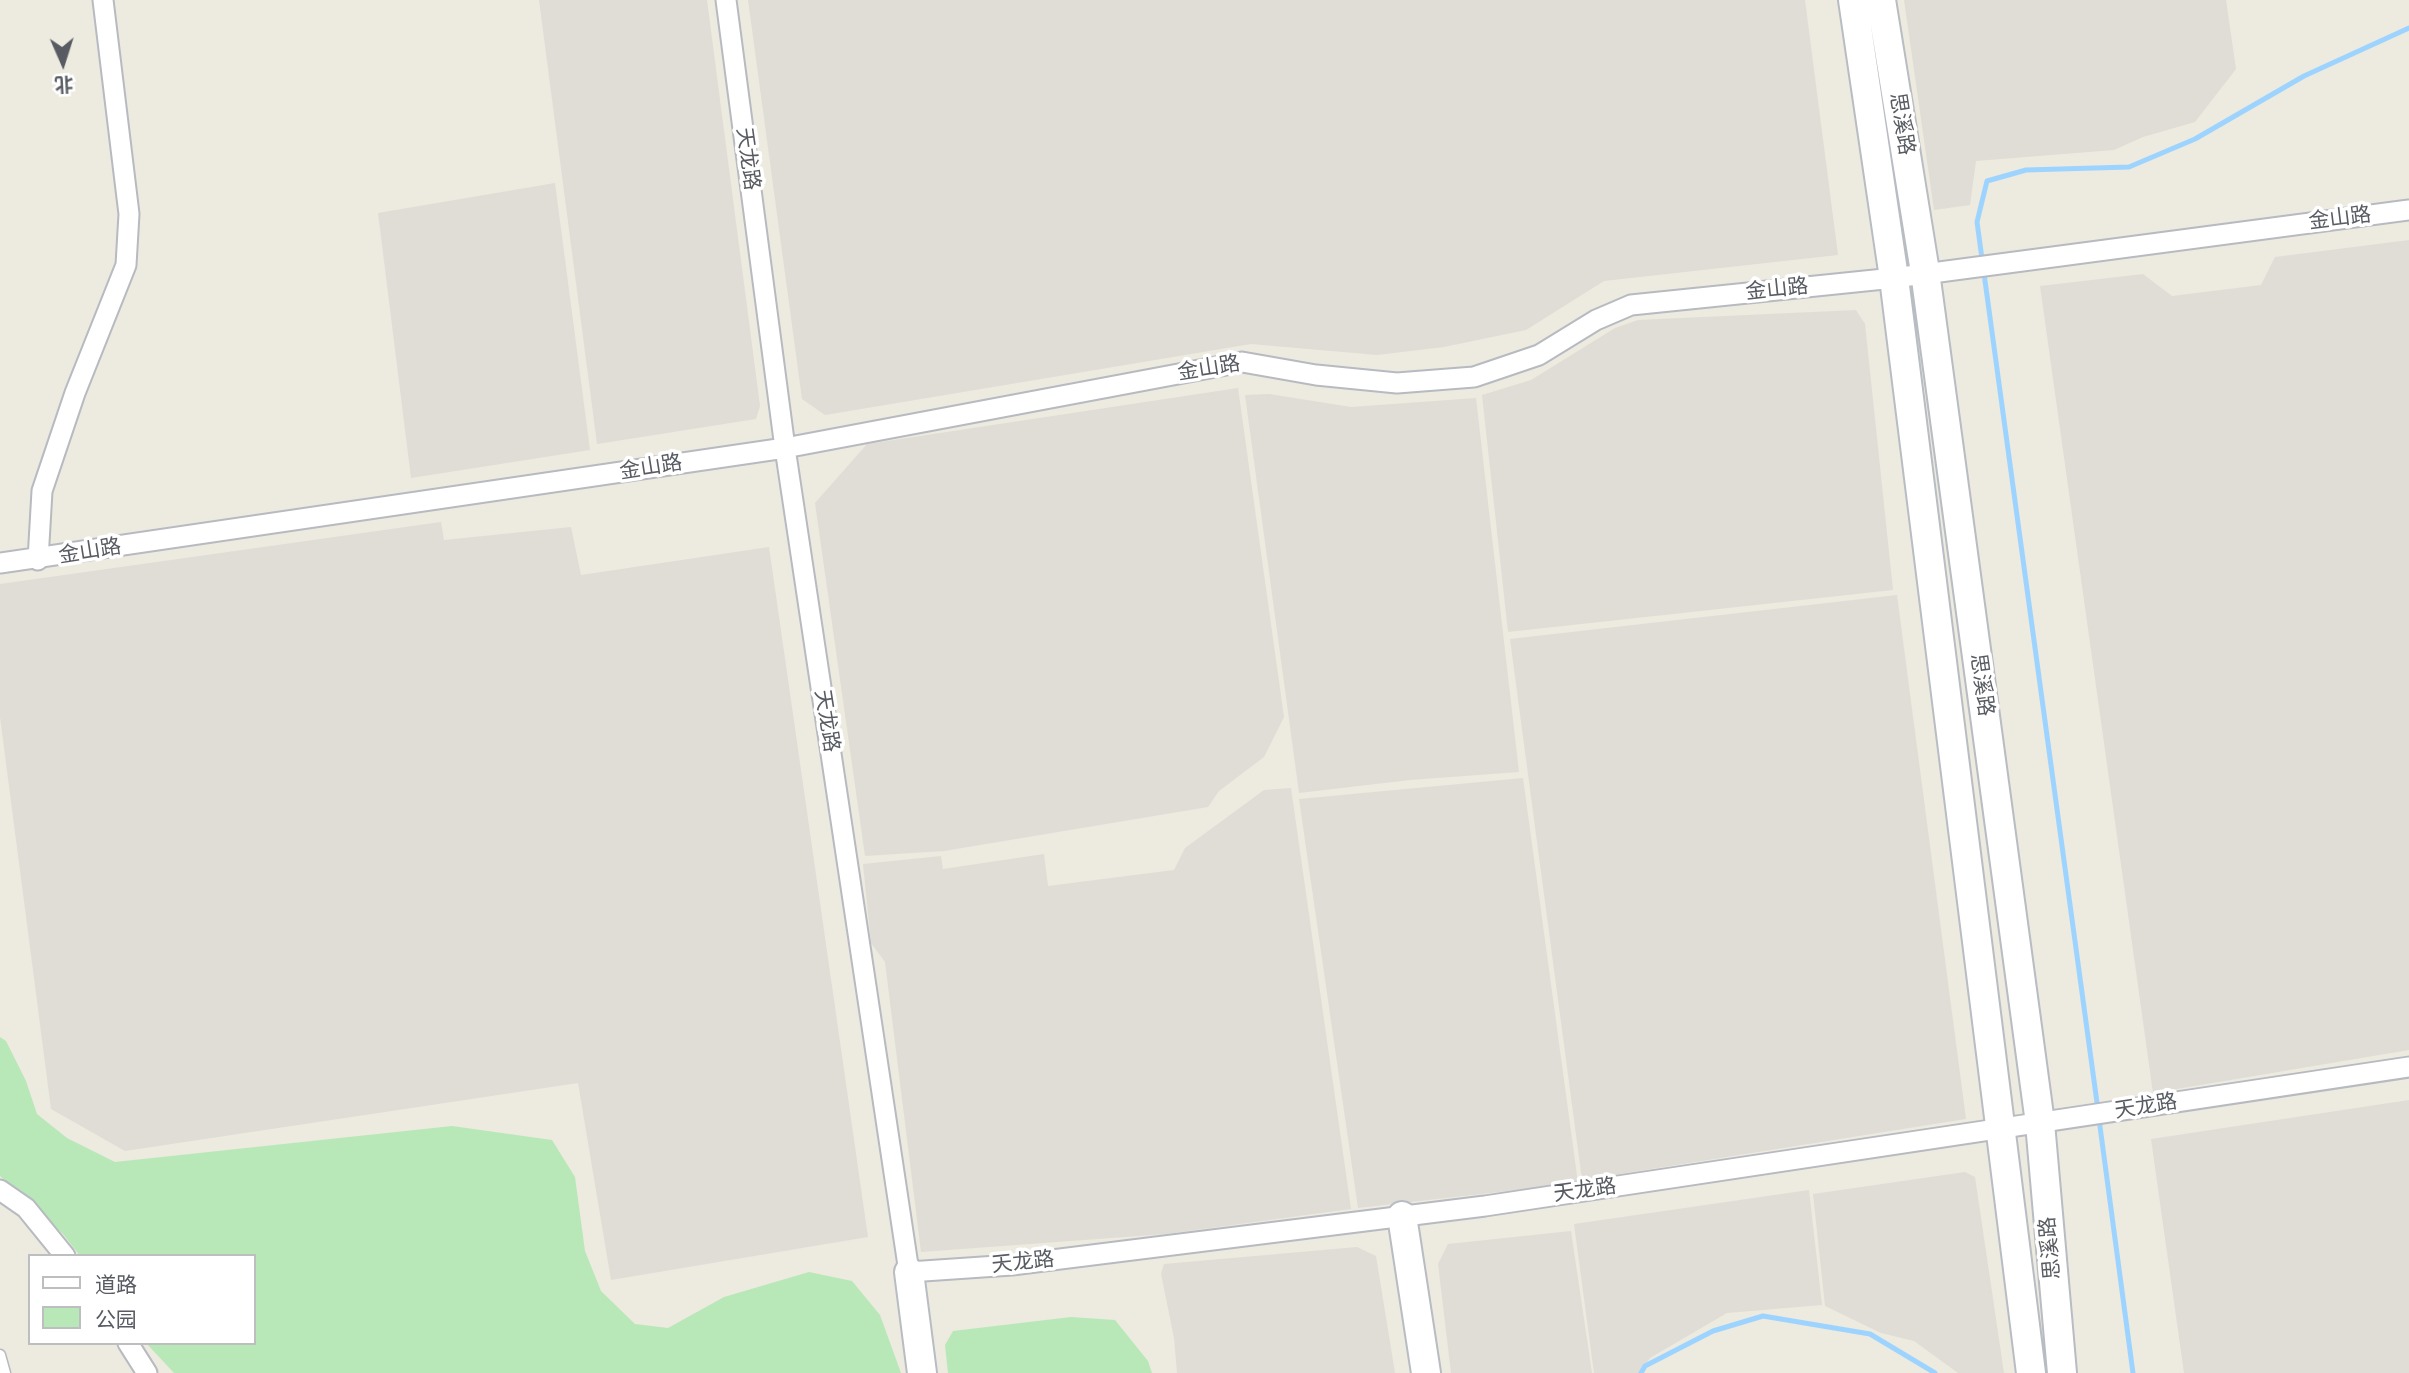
<!DOCTYPE html>
<meta charset="utf-8">
<style>
body{margin:0}
#map{position:relative;width:2409px;height:1373px;overflow:hidden;background:#edeadf;font-family:Signika,"Noto Sans SC",sans-serif}
canvas{display:block}
.legend{position:absolute;left:28px;top:1254px;width:228px;height:91px;box-sizing:border-box;background:#fff;border:2px solid #bcbec0;margin:0;padding:9px 12px;list-style:none;font-size:21px;color:#585c62}
.legend li{display:flex;align-items:center;gap:14px;height:35px}
.legend b{width:35px;border:2px solid #bcbec0}
.north{position:absolute;left:28px;top:28px;width:70px;height:70px;-webkit-text-stroke:5px #fff;paint-order:stroke;rotate:177deg;font-size:19px;font-weight:700;line-height:28px;text-align:center;color:#585c62}
.north::after{content:'';display:block;margin:auto;width:24px;height:32px;background:#585c62;clip-path:polygon(50% 0,100% 100%,50% 72%,0 100%)}
</style>
<div id="map">
<canvas width="2409" height="1373"></canvas>
<ul class="legend">
<li><b style="height:9px;background:#fff"></b>道路</li>
<li><b style="height:19px;background:#b8e8b8"></b>公园</li>
</ul>
<div class="north">北</div>
</div>
<script>
const context = document.querySelector('canvas').getContext('2d');
context.lineJoin = 'round';
function paint(path, color) {
  context.fillStyle = color;
  context.fill(path, 'evenodd');
}
function shape(rows) {
  const path = new Path2D();
  for (const r of rows) {
    path.moveTo(r[0], r[1]);
    for (let i = 2; i < r.length; i += 2) path.lineTo(r[i], r[i + 1]);
  }
  return path;
}
function stroke(path, color, width, dash) {
  context.strokeStyle = color;
  context.lineWidth = width;
  context.lineCap = dash ? 'butt' : 'round';
  context.setLineDash(dash || []);
  context.stroke(path);
}
function label(font, color, halo, rows, align = 'center') {
  context.font = font + ' Signika,"Noto Sans SC",sans-serif';
  context.lineWidth = 7;
  context.setLineDash([]);
  context.textBaseline = 'middle';
  context.strokeStyle = halo;
  context.fillStyle = color;
  for (const [text, x, y, turn = 0] of rows) {
    context.save();
    context.translate(x, y);
    context.rotate((+turn || 0) * Math.PI / 180);
    context.textAlign = isNaN(turn) ? turn : align;
    if (halo) context.strokeText(text, 0, 0);
    context.fillText(text, 0, 0);
    context.restore();
  }
}
const industrial = shape([
 [539,0,707,0,760,406,756,419,597,444],
 [748,0,1805,0,1838,255,1604,281,1526,330,1444,347,1377,355,1251,344,825,415,802,399],
 [1904,0,2226,0,2236,69,2195,122,2143,137,2114,150,1976,161,1970,205,1934,210],
 [555,183,590,450,411,478,378,213],
 [2409,240,2409,1050,2153,1093,2040,286,2143,274,2172,296,2261,285,2275,257],
 [1856,310,1865,324,1893,590,1508,632,1482,395,1531,380,1615,328,1638,320],
 [1238,388,1284,717,1264,757,1219,791,1208,807,944,851,865,856,815,503,867,444],
 [1269,394,1351,407,1476,398,1519,772,1410,780,1299,793,1245,395],
 [441,522,444,540,571,527,581,575,769,547,868,1237,611,1280,578,1083,125,1151,51,1109,0,717,0,584],
 [1897,595,1966,1119,1582,1180,1510,639],
 [1523,778,1578,1183,1358,1208,1299,799],
 [1291,788,1351,1209,1166,1234,921,1252,885,962,871,943,863,864,941,856,943,869,1044,854,1048,886,1174,870,1185,848,1264,790],
 [2409,1100,2409,1373,2184,1373,2151,1139],
 [1965,1172,1975,1177,2004,1373,1958,1373,1914,1341,1881,1333,1825,1306,1813,1194],
 [1809,1190,1822,1305,1727,1313,1650,1358,1640,1373,1594,1373,1574,1224],
 [1571,1231,1592,1373,1451,1373,1438,1264,1448,1244],
 [1357,1247,1376,1256,1395,1373,1177,1373,1174,1338,1161,1274,1164,1264]
]);
const green = shape([
 [0,1037,6,1041,26,1081,37,1114,67,1138,115,1162,452,1126,552,1140,575,1177,585,1251,601,1291,635,1324,668,1328,724,1297,809,1272,852,1281,880,1315,901,1373,174,1373,146,1343,254,1343,254,1256,80,1256,63,1234,0,1176],
 [1071,1317,1115,1320,1148,1361,1152,1373,948,1373,945,1345,953,1331]
]);
const stream = shape([
 [2098,1110,1977,222,1987,181,2026,170,2129,167,2195,139,2304,76,2409,28],
 [2099,1119,2133,1373],
 [1641,1373,1645,1366,1713,1331,1763,1316,1870,1334,1935,1373]
]);
const lane = shape([
 [0,1355,5,1373]
]);
const street = shape([
 [726,0,785,448,909,1272,1012,1265,1485,1206,2409,1067],
 [38,560,42,491,75,393,126,265,129,214,103,0],
 [0,563,785,448,1242,362,1316,375,1397,383,1474,377,1539,355,1596,320,1631,305,1894,278,2409,210],
 [0,1190,26,1208,65,1256],
 [128,1343,147,1373]
]);
const secondary = shape([
 [1853,0,1894,278,2031,1373],
 [1881,0,1925,272,2040,1123,2062,1373],
 [1402,1216,1426,1373],
 [909,1272,922,1373]
]);
const streetNames = [
 ["思溪路",1901,124,81],
 ["天龙路",747,159,82],
 ["金山路",2340,219,-7],
 ["金山路",1777,290,-6],
 ["金山路",1209,369,-9],
 ["金山路",651,468,-9],
 ["金山路",90,552,-9],
 ["思溪路",1981,685,82],
 ["天龙路",826,721,81],
 ["天龙路",2146,1107,-9],
 ["天龙路",1585,1191,-8],
 ["思溪路",2051,1248,-95],
 ["天龙路",1023,1263,-6]
];
paint(industrial, '#e0ddd7');
paint(green, '#b8e8b8');
stroke(stream, '#9dd4ff', 5);
stroke(lane, '#b7bac0', 13);
stroke(street, '#b7bac0', 23);
stroke(secondary, '#b8bcc3', 32);
stroke(lane, '#fff', 10);
stroke(street, '#fff', 19);
stroke(secondary, '#fff', 28);
label('21px', '#585c62', '#fff', streetNames);
</script>
